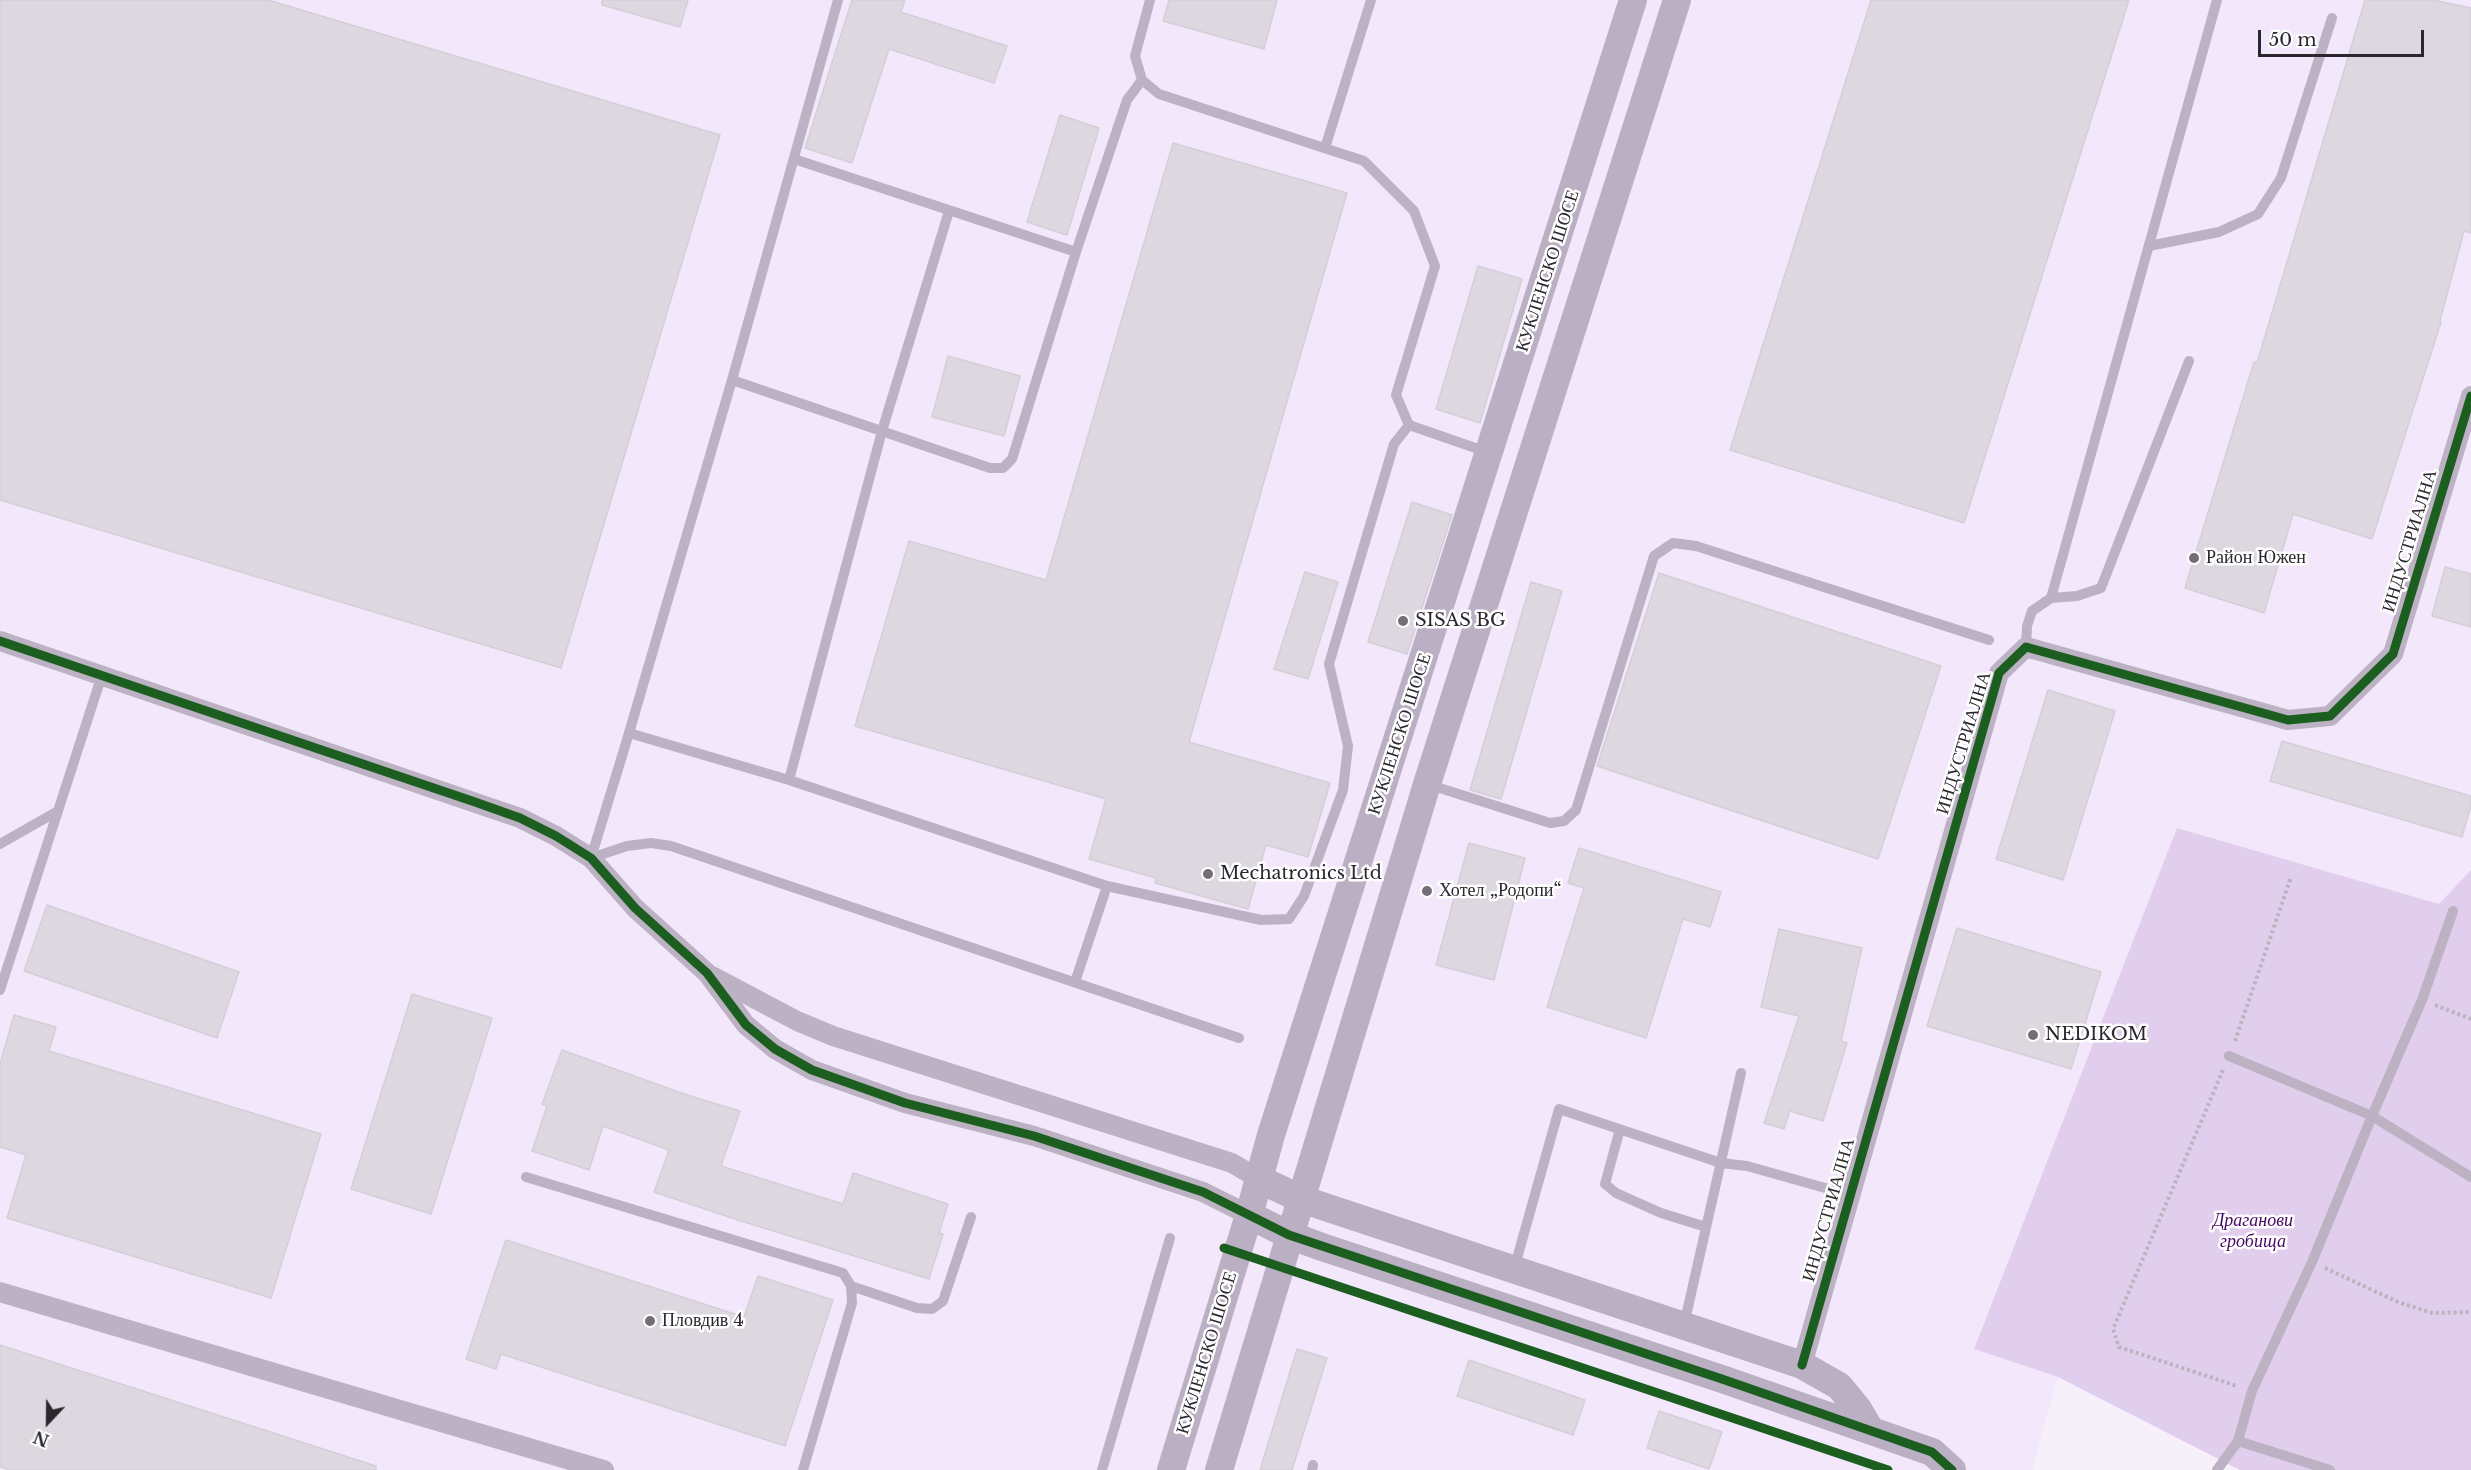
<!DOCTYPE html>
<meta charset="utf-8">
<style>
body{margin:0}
#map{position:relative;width:2471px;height:1470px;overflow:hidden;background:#f6f0fb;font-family:"Libre Baskerville",serif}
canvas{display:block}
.north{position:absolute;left:18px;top:1392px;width:60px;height:60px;-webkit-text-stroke:4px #fefefe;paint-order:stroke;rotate:202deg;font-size:16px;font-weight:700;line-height:24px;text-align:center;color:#2b272e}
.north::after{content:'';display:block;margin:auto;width:21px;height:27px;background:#2b272e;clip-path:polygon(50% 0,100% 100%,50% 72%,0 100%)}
.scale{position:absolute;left:2258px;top:30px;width:166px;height:27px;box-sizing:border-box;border:3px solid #2b272e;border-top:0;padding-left:8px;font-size:18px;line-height:21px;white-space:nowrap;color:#2b272e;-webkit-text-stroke:4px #fefefe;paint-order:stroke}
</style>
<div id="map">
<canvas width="2471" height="1470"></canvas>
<div class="north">N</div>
<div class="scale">50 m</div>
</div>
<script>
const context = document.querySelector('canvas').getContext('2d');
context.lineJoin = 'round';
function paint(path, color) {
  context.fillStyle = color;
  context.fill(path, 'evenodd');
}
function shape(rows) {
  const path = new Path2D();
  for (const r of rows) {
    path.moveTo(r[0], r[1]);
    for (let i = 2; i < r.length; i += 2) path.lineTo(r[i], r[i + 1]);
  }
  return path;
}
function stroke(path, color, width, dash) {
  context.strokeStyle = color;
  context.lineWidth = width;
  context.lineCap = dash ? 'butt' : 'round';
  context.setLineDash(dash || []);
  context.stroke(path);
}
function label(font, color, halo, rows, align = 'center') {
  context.font = font + ' "Libre Baskerville",serif';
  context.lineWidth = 5;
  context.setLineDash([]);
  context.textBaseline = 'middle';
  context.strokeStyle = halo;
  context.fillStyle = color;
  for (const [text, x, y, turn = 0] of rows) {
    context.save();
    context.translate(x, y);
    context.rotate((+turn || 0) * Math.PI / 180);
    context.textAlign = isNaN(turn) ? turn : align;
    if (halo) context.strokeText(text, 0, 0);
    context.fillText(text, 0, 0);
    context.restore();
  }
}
const built = shape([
 [0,0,2471,0,2471,870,2439,905,2177,829,1974,1348,2058,1377,2032,1470,0,1470]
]);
const green = shape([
 [2177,828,2439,904,2471,870,2471,1470,2240,1470,2058,1377,1974,1349]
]);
const building = shape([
 [0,0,268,0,720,135,561,668,0,500,0,0],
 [602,0,688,0,680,27,602,5,602,0],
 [852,0,905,0,901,12,1007,46,994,83,889,49,852,163,805,148,852,0],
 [1169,0,1277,0,1264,49,1163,21,1169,0],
 [1871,0,2129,0,1964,523,1730,450,1871,0],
 [2365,0,2433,0,2471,8,2471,233,2464,231,2440,321,2441,322,2372,539,2293,514,2264,613,2185,588,2254,362,2257,363,2365,0],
 [1060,115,1099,128,1067,235,1027,222,1060,115],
 [1173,143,1347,193,1189,742,1330,783,1308,857,1266,845,1248,909,1155,883,1156,878,1089,859,1106,799,855,726,909,541,1046,580,1173,143],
 [1478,266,1522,279,1480,423,1436,409,1478,266],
 [948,356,1020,376,1004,436,932,417,948,356],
 [1412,502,1452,515,1407,654,1368,642,1412,502],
 [2445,567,2471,574,2471,627,2432,616,2445,567],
 [1305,572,1338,582,1308,679,1274,669,1305,572],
 [1659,573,1941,666,1878,859,1597,766,1659,573],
 [1531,582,1562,591,1501,799,1470,790,1531,582],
 [2048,690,2115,711,2063,880,1996,859,2048,690],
 [2282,741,2471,796,2471,805,2462,837,2270,781,2282,741],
 [1469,843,1525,858,1494,980,1436,965,1469,843],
 [1579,848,1721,892,1710,927,1683,919,1646,1038,1547,1007,1584,888,1568,883,1579,848],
 [47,905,239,972,217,1038,24,971,47,905],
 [1957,928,2101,972,2071,1069,1927,1026,1957,928],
 [1779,929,1862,948,1841,1041,1847,1043,1823,1121,1790,1111,1784,1129,1764,1123,1799,1016,1761,1007,1779,929],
 [412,994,492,1018,431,1214,351,1189,412,994],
 [14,1015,56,1027,49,1051,321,1134,271,1298,7,1218,26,1155,0,1147,0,1064,14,1015],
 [562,1050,687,1095,740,1111,721,1166,843,1204,853,1173,948,1204,939,1233,943,1234,929,1279,741,1221,654,1192,669,1150,603,1126,589,1170,532,1151,547,1106,542,1104,562,1050],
 [506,1240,744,1317,758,1276,833,1300,785,1446,501,1354,496,1369,466,1359,506,1240],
 [0,1345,376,1466,376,1470,10,1470,0,1467,0,1345],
 [1297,1349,1327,1358,1292,1470,1260,1470,1297,1349],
 [1469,1360,1585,1400,1573,1435,1457,1396,1469,1360],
 [1659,1411,1722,1432,1709,1469,1647,1448,1659,1411]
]);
const path = shape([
 [2435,1005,2471,1019],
 [2235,1041,2291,877],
 [2223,1070,2113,1329,2119,1347,2237,1386],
 [2325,1268,2398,1302,2432,1313,2471,1312]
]);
const lane = shape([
 [1150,0,1135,56,1142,80,1159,94,1364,161,1414,211,1435,266,1396,395,1409,425,1487,452],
 [1325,148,1371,0],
 [794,159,1076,252],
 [2149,246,2219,232,2258,214,2281,178,2332,18],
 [732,380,990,468,1003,468,1012,459,1076,252,1127,100,1142,80],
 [2051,598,2217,0],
 [2026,647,2027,626,2032,611,2051,598,2077,596,2101,588,2189,361],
 [629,733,789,780,1107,886,1075,982],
 [789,780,882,431,949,211],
 [1427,784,1550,823,1564,821,1576,810,1654,556,1673,543,1696,546,1989,640],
 [0,844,58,811],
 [591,858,629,733,732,380,838,0],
 [591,858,627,846,651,843,671,846,1239,1038],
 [1107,886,1261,920,1289,919,1304,896,1343,790,1348,746,1329,664,1394,444,1409,425],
 [0,990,102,675],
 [2229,1056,2372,1116,2471,1177],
 [1620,1129,1605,1184,1616,1193,1661,1213,1706,1227],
 [526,1177,843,1273,851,1286,852,1303,803,1470],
 [1514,1269,1559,1109,1721,1163,1747,1166,1850,1195],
 [851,1286,917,1308,932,1309,943,1301,971,1217],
 [1684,1325,1741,1073],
 [2238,1441,2330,1470],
 [1102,1470,1170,1238],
 [1312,1470,1313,1465],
 [2217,1470,2238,1441,2252,1391,2312,1262,2372,1116,2422,1000,2453,911]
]);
const street = shape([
 [0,641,520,818,556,836,591,858,635,908,707,973,746,1025,775,1049,812,1070,905,1103,1034,1136,1203,1192,1249,1215],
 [712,976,797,1021,833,1036,1232,1163,1259,1179],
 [0,1292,604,1470],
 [1802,1365,1999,673,2026,647,2288,720,2330,716,2393,654,2471,396]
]);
const secondary = shape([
 [1259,1179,1301,1199,1802,1365,1839,1386,1858,1409,1871,1431],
 [1249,1215,1289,1235,1322,1247,1722,1379,1932,1452,1952,1470],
 [1171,1470,1249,1215,1271,1135,1633,0],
 [1219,1470,1427,784,1677,0]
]);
const cycleway = shape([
 [0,641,475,802,520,818,556,836,591,858,635,908,707,973,746,1025,775,1049,812,1070,905,1103,1034,1136,1203,1192,1289,1235,1722,1379,1932,1452,1952,1470],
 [1224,1248,1888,1470],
 [1802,1365,1999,673,2026,647,2288,720,2330,716,2393,654,2471,396]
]);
const markers = [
 [2194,558,6,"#726d76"],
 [1403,621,6,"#726d76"],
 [1208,874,6,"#726d76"],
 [1427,891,6,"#726d76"],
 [2033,1035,6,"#726d76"],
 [650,1321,6,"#726d76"]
];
const streetNames = [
 ["КУКЛЕНСКО ШОСЕ",1548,271,-72],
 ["ИНДУСТРИАЛНА",2410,541,-73],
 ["КУКЛЕНСКО ШОСЕ",1400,734,-72],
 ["ИНДУСТРИАЛНА",1964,743,-73],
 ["ИНДУСТРИАЛНА",1829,1210,-74],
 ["КУКЛЕНСКО ШОСЕ",1207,1353,-73]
];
const poiNames = [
 ["Район Южен",2206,558],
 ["SISAS BG",1415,621],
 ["Mechatronics Ltd",1220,874],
 ["Хотел „Родопи“",1439,891],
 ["NEDIKOM",2045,1035],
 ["Пловдив 4",662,1321]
];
const parkNames = [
 ["Драганови",2253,1221],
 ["гробища",2253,1242]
];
paint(built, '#f3e8fb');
paint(green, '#e1ceec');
paint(building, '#ddd8e0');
stroke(building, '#d3ced7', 1.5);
stroke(path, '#bab4c0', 4, [3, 3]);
stroke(lane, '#bcb2c3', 10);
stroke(street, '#bcb2c3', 20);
stroke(secondary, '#bbb0c3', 28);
stroke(cycleway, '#1b5e20', 9);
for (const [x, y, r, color] of markers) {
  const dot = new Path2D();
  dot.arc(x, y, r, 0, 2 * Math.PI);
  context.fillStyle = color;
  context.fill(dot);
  stroke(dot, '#fefefe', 2);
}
label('18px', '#2b272e', '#fefefe', streetNames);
label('18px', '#2b272e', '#fefefe', poiNames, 'left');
label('italic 18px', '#480963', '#fefefe', parkNames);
</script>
